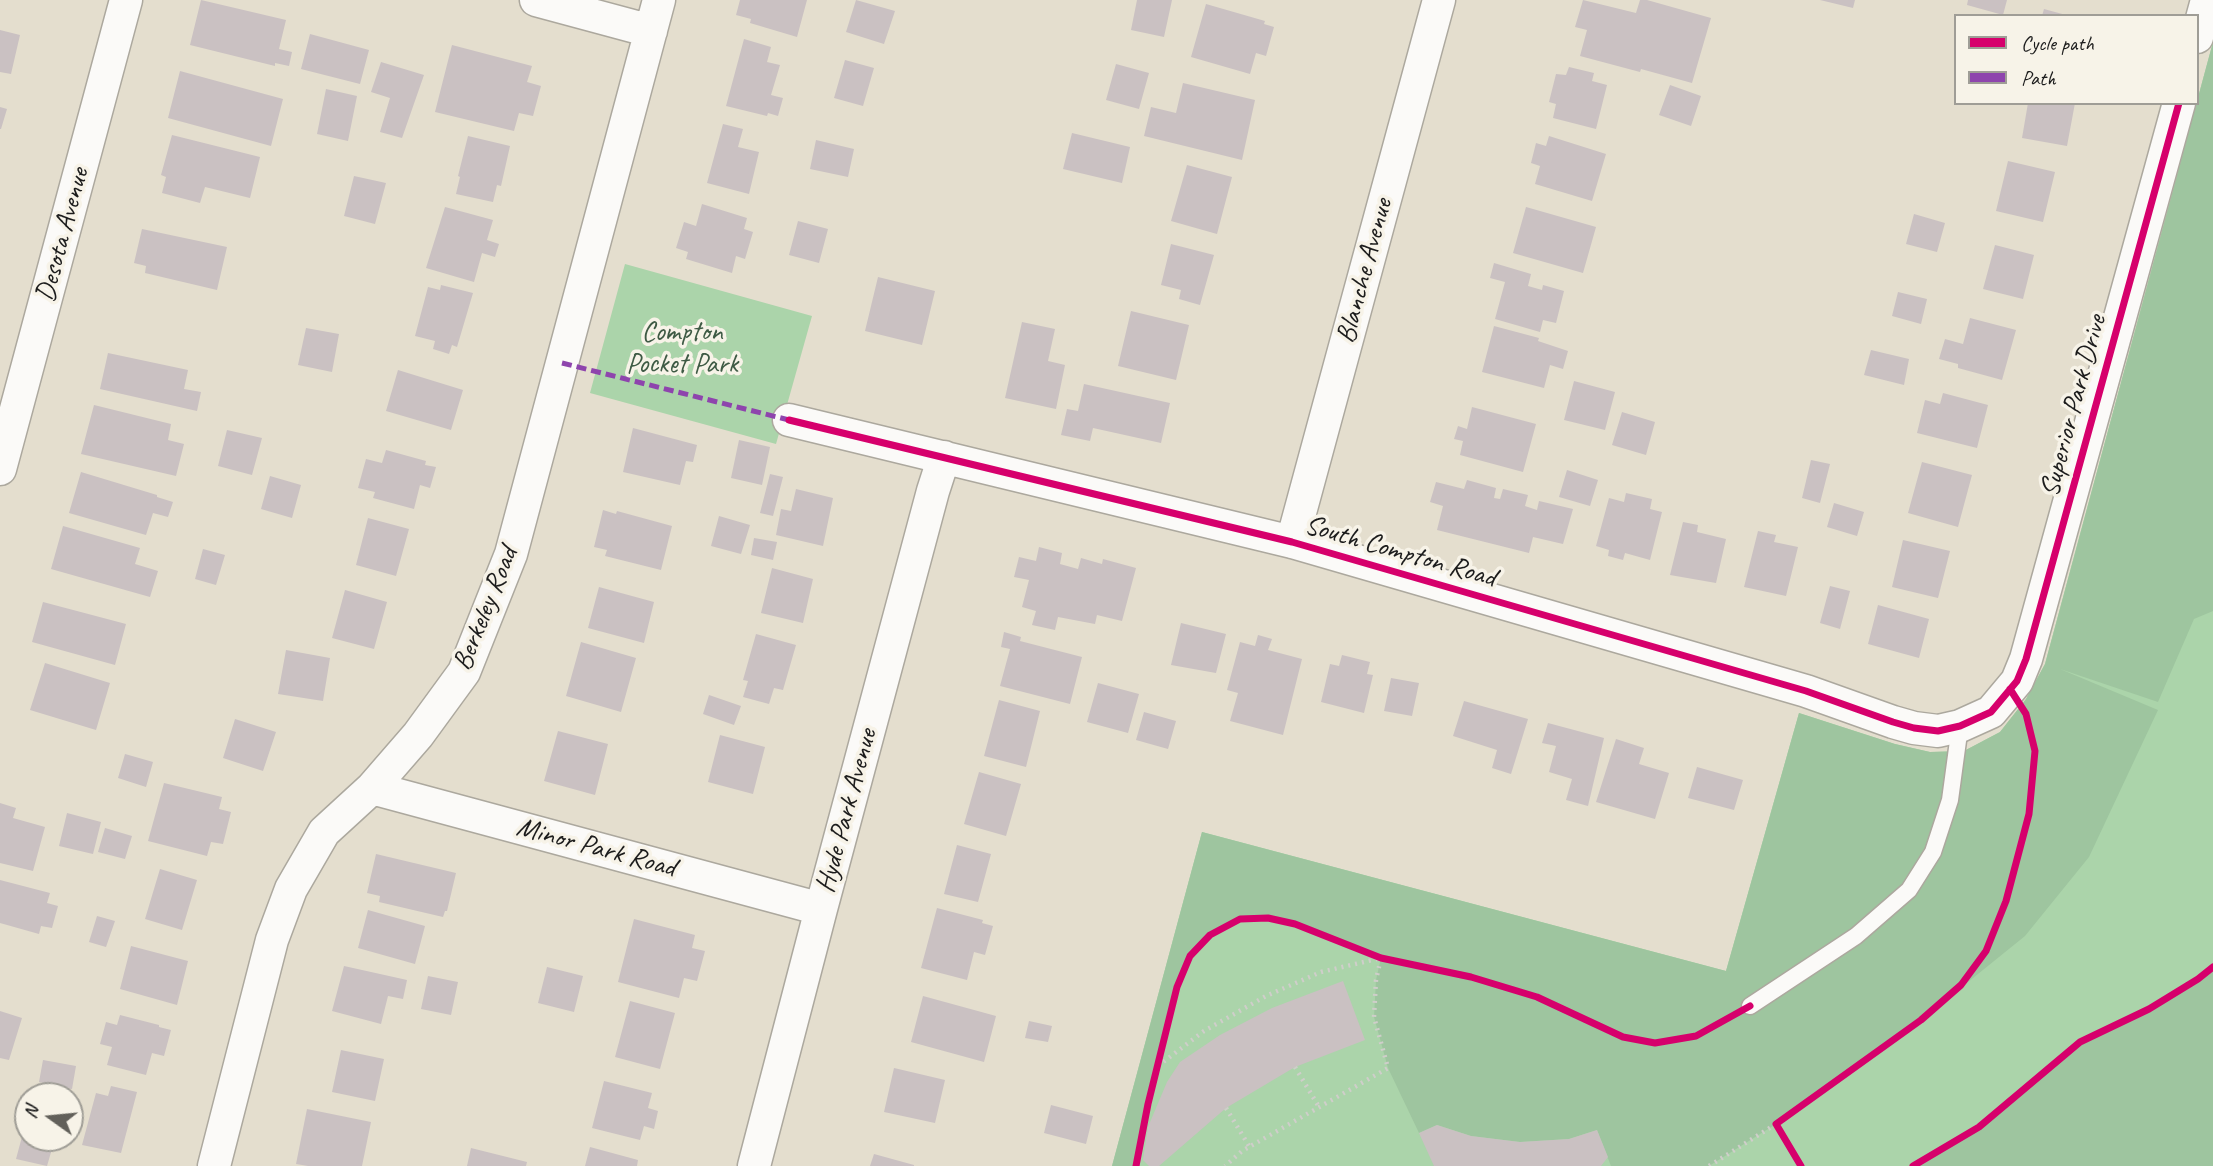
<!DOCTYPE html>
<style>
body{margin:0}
#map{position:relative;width:2213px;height:1166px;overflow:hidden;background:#e4dece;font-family:Caveat,sans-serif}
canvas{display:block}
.legend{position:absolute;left:1954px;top:14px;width:245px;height:91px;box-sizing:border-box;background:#f7f3e8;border:2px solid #9f9d96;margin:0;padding:9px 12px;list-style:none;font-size:21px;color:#1c1c1c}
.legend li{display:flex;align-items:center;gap:14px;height:35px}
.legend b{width:35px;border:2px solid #9f9d96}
.north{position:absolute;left:14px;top:1082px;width:70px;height:70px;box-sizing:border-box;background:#f7f3e8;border:2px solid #9f9d96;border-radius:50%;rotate:285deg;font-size:19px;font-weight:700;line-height:28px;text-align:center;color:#1c1c1c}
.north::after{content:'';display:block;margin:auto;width:24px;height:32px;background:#62605a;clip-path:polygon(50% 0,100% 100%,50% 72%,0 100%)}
</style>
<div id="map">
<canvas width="2213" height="1166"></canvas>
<ul class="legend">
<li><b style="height:9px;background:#d6006c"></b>Cycle path</li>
<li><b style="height:9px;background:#8e44ad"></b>Path</li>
</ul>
<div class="north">N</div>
</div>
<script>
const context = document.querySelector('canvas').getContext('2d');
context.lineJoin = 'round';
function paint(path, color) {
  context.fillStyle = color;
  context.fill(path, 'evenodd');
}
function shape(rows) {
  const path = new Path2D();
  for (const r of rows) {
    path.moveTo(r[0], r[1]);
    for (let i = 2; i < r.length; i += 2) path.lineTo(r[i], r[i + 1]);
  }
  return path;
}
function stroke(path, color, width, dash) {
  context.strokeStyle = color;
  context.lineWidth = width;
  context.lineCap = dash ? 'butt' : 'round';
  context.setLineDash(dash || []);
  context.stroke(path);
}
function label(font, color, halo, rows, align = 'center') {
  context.font = font + ' Caveat,sans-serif';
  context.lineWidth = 7;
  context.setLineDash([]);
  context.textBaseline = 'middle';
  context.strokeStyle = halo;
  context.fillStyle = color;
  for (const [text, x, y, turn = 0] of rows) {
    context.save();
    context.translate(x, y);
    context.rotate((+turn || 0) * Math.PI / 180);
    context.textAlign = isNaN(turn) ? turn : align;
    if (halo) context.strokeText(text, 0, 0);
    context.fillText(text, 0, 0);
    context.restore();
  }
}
const green = shape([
 [2213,42,2213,1166,1112,1166,1202,832,1726,971,1799,713,1895,744,1930,752,1964,751,2000,732,2026,699,2045,664],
 [625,264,812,316,776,444,590,393]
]);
const forest = shape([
 [2213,42,2213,611,2194,619,2158,702,2060,669,2158,710,2089,857,2025,936,1921,1020,1776,1124,1709,1166,1611,1166,1597,1130,1569,1139,1520,1142,1471,1136,1437,1125,1419,1133,1388,1068,1374,1017,1376,980,1381,958,1295,924,1268,918,1240,919,1210,935,1190,956,1177,987,1148,1104,1136,1166,1112,1166,1202,832,1726,971,1799,713,1895,744,1930,752,1964,751,2000,732,2026,699,2045,664],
 [2213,967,2213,1166,1913,1166,1979,1127,2080,1042,2149,1009,2198,979]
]);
const building = shape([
 [201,0,286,20,279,49,292,52,289,66,275,63,275,66,190,45],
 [740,0,807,0,797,37,750,23,751,19,736,15],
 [856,0,895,11,884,44,846,32],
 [1137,0,1172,0,1164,37,1131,30],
 [1583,0,1636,13,1640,0,1647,0,1711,18,1692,83,1641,69,1640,72,1580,56,1587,30,1575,27],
 [1820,0,1855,0,1853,8],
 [1968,0,2007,0,2003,15,1967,5],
 [1206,4,1265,21,1264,24,1274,27,1266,56,1256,53,1250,74,1191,57],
 [2044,9,2066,15,2066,16,2042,16],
 [0,30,20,35,11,74,0,72],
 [310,34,369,50,360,84,301,69],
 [744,39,771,47,767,62,780,65,771,95,783,98,778,116,768,113,767,116,726,106],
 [452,45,532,66,527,82,541,86,533,116,519,113,514,131,435,112],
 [845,60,874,68,863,106,834,98],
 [381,62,424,75,402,138,380,132,390,98,371,92],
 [1116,64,1149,73,1139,109,1106,100],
 [1569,67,1594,73,1592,81,1607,85,1596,129,1553,118,1556,104,1549,102,1556,74,1566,75],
 [180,71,283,99,271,146,168,118],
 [1183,83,1255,100,1242,160,1144,136,1151,107,1176,113],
 [1670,85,1701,96,1691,126,1659,115],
 [326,89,357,96,348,141,317,134],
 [2028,103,2075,103,2067,146,2022,138],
 [0,107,7,109,1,129,0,129],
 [723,124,743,129,738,147,759,152,749,194,707,183],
 [1072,133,1130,147,1122,183,1063,169],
 [172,135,260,157,250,198,205,187,200,203,162,193,166,177,161,175],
 [468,136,510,146,501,186,497,185,493,202,456,194,460,177,458,176],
 [1549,136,1606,154,1592,201,1535,184,1540,166,1531,163,1536,143,1546,146],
 [816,140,854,149,848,177,810,169],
 [2008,161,2055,172,2043,222,1996,211],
 [1187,165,1232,177,1217,234,1171,221],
 [354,176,386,183,375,224,344,216],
 [702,204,747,218,744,229,753,232,745,259,736,256,732,273,686,259,688,252,676,248,684,222,696,226],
 [445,207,493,220,487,240,499,244,495,257,482,253,474,282,426,268],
 [1526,207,1596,227,1583,273,1513,253],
 [1914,214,1945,223,1937,252,1906,244],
 [798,221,828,229,819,263,789,255],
 [142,229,227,247,217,290,145,273,146,266,134,263],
 [1171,244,1214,255,1200,305,1179,299,1181,290,1161,285],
 [1995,245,2034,255,2023,299,1983,289],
 [1494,263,1531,274,1528,286,1542,290,1543,285,1564,291,1556,323,1543,320,1540,332,1495,319,1505,282,1490,278],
 [878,277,935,291,922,345,865,331],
 [441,285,473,293,457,347,452,345,449,354,433,349,435,341,415,336,428,287,440,290],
 [1898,292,1927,299,1921,324,1892,316],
 [1131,311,1189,325,1176,380,1118,366],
 [1970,318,2016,330,2002,380,1958,368,1958,364,1939,359,1945,339,1963,344],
 [1022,322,1055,329,1048,361,1065,365,1056,409,1005,398],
 [1494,326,1539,338,1538,341,1568,351,1563,369,1550,365,1544,388,1482,372],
 [306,328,339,334,332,372,298,365],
 [1871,350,1909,359,1904,385,1864,375],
 [108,353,188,370,184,389,201,392,197,411,100,389],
 [398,370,463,390,451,430,386,411],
 [1574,381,1615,392,1605,430,1564,420],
 [1084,384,1170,403,1161,443,1093,428,1090,441,1061,435,1067,409,1078,411],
 [1943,393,1988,405,1977,448,1917,433,1925,400,1940,404],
 [94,405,171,424,168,440,184,444,176,476,81,454],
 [1472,407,1536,424,1523,472,1460,455,1463,441,1454,439,1458,426,1467,429],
 [1622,412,1655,422,1646,455,1612,445],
 [633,428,697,445,693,462,686,461,680,485,623,472],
 [227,430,262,438,252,475,218,466],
 [739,440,770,447,762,485,731,478],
 [386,450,426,461,425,465,436,467,430,488,420,485,414,509,373,498,375,492,358,488,366,459,382,463],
 [1811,460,1830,464,1820,503,1802,498],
 [1922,462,1972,475,1958,527,1908,513],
 [1567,470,1598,480,1590,506,1559,497],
 [81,472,157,495,157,497,173,502,168,517,153,513,146,535,69,513],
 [770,474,783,477,773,516,760,513],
 [270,476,301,485,292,518,261,509],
 [1467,480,1496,488,1494,498,1500,499,1503,489,1528,495,1525,506,1537,510,1539,501,1573,509,1563,544,1533,537,1529,553,1437,530,1443,506,1430,502,1436,482,1464,489],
 [796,489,833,498,823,546,776,535,781,509,791,511],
 [1626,493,1652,499,1650,509,1662,512,1650,560,1625,553,1623,560,1608,556,1609,550,1596,546,1609,498,1624,502],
 [1834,503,1864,512,1857,536,1827,527],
 [603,510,616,514,617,511,672,526,661,570,605,556,607,550,594,547],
 [719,516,750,525,741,554,711,546],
 [368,518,409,529,396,576,356,565],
 [1683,522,1698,525,1697,532,1726,539,1716,583,1670,575],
 [63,526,140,548,135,564,158,571,150,597,51,569],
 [1758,531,1776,535,1774,542,1798,547,1786,596,1744,587],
 [754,538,777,542,773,560,751,555],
 [1903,540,1950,551,1938,598,1892,587],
 [1039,547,1062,553,1060,564,1078,569,1081,558,1102,564,1103,559,1136,568,1122,621,1097,615,1095,624,1058,617,1055,630,1032,625,1036,611,1022,607,1029,580,1014,577,1019,557,1036,561],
 [203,549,225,555,216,585,195,579],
 [772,568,813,579,803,623,761,613],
 [1830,586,1850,591,1840,629,1820,623],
 [599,587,654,602,644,643,588,628],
 [345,590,387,602,374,649,332,638],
 [43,602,126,624,115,665,32,642],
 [1878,605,1929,619,1919,658,1868,644],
 [1181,623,1226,634,1216,673,1171,665],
 [1004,632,1021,637,1020,641,1082,657,1070,704,1000,686,1010,649,1001,647],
 [756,634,796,645,783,690,774,688,769,704,743,697,748,681,743,680],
 [1258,635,1272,639,1268,650,1302,659,1283,735,1230,721,1238,693,1227,690,1240,642,1255,646],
 [581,642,636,658,621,712,566,696],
 [286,650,330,658,323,701,278,694],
 [1342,655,1370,662,1367,674,1373,675,1364,713,1321,702,1330,664,1339,666],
 [45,663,110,683,96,730,30,710],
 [1391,678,1419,683,1412,716,1384,711],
 [1098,683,1139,694,1128,733,1087,722],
 [709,695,741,706,734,725,703,714],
 [999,700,1040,711,1026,767,984,756],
 [1464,701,1528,719,1511,774,1492,768,1497,750,1453,736],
 [1144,712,1176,721,1168,749,1136,740],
 [235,719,276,732,263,771,223,758],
 [1548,723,1604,738,1588,806,1566,800,1572,779,1549,772,1556,746,1542,743],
 [558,731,608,744,595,795,544,781],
 [720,735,765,747,753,794,708,782],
 [1616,739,1644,748,1639,764,1669,773,1655,819,1596,802],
 [125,754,153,762,146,787,118,778],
 [1697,767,1743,780,1734,810,1688,798],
 [979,772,1021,784,1006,836,964,824],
 [164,783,222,797,219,809,231,812,223,844,211,842,207,856,148,841],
 [0,803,16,808,13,818,45,827,33,871,0,863],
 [67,813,101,822,93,854,59,846],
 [105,828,132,836,125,859,98,852],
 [957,845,991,854,978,902,944,894],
 [376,854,456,873,447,911,445,911,443,917,379,902,380,896,367,893],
 [160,869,197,880,182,930,145,919],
 [0,880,50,893,47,903,58,906,52,928,41,926,39,934,0,923],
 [937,908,983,920,982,923,993,926,985,955,974,952,967,980,921,968],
 [368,910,425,926,415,964,358,948],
 [97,916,115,921,106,947,89,942],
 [634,919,695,935,692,948,705,951,697,981,684,978,679,998,618,982],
 [131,946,188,961,177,1005,120,989],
 [344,966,407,980,403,999,388,996,381,1024,332,1011],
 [547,967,583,976,574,1012,538,1003],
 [428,976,458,982,451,1015,421,1009],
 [1343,981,1365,1040,1295,1067,1226,1108,1159,1166,1149,1166,1143,1160,1148,1127,1167,1082,1180,1062,1220,1035,1272,1008],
 [923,996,996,1016,984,1062,911,1042],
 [630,1001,675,1013,660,1069,615,1057],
 [0,1011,22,1018,9,1060,0,1058],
 [120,1015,159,1025,159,1027,171,1030,164,1056,152,1053,146,1075,107,1065,112,1047,100,1044,106,1022,117,1025],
 [1029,1021,1052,1026,1048,1042,1025,1038],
 [341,1050,384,1059,375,1101,332,1092],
 [43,1060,76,1066,72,1089,39,1082],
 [894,1068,945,1080,935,1123,884,1112],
 [604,1081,652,1093,648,1108,658,1111,654,1129,644,1126,640,1140,592,1128],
 [111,1086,137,1092,121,1153,82,1145,96,1093,108,1096],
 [1051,1105,1093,1116,1086,1144,1044,1133],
 [307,1109,371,1122,362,1166,308,1166,296,1164],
 [1437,1125,1471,1136,1520,1142,1569,1139,1597,1130,1608,1157,1601,1166,1434,1166,1419,1133],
 [23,1133,28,1135,28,1138,40,1138,54,1142,47,1166,16,1159],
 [590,1147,638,1160,637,1166,585,1166],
 [471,1148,527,1162,526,1166,467,1166],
 [874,1154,914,1165,914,1166,870,1166]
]);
const path = shape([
 [1158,1066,1204,1031,1266,996,1321,972,1381,958,1376,980,1374,1017,1388,1068,1242,1151,1225,1166],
 [1295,1067,1319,1107],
 [1226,1108,1249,1146],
 [1709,1166,1776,1124]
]);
const lane = shape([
 [1750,1006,1856,936,1909,890,1933,852,1950,800,1960,726]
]);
const street = shape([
 [536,0,651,31],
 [2197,37,2207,0],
 [789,420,1292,542,1806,691,1893,722,1914,728,1938,731,1960,726,1991,712,2017,681,2026,659,2179,103],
 [0,469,126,0],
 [1292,542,1439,0],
 [372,788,821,909],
 [214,1166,272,940,291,889,324,832,372,788,418,735,464,672,511,554,659,0],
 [754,1166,821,909,933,491,944,457]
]);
const quiet = shape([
 [562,363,789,420]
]);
const cycleway = shape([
 [789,420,1292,542,1806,691,1893,722,1914,728,1938,731,1960,726,1991,712,2017,681,2026,659,2179,103],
 [1136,1166,1148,1104,1177,987,1190,956,1210,935,1240,919,1268,918,1295,924,1381,958,1471,977,1537,997,1623,1037,1655,1043,1696,1036,1750,1006],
 [1801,1166,1776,1124,1921,1020,1961,985,1986,951,2006,901,2029,814,2035,751,2026,714,2010,689],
 [1913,1166,1979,1127,2080,1042,2149,1009,2198,979,2213,967]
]);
const streetNames = [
 ["Desota Avenue",63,235,-75],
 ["Blanche Avenue",1365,271,-75],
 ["Superior Park Drive",2074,406,-75],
 ["South Compton Road",1400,552,16],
 ["Berkeley Road",486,609,-68],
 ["Hyde Park Avenue",847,811,-75],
 ["Minor Park Road",596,848,15]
];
const parkNames = [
 ["Compton",682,333],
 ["Pocket Park",682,365]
];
paint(green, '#abd4aa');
paint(forest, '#9ec59f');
paint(building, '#cac1c2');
stroke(lane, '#aca89e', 19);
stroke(street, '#aca89e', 35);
stroke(path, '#cfceca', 4.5, [2, 5]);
stroke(lane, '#fbfaf8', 16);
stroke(street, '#fbfaf8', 32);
stroke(quiet, '#8e44ad', 5, [10, 5]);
stroke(cycleway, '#d6006c', 7);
label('28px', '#1c1c1c', '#f7f3e8', streetNames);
label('28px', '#3e5a44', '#f7f3e8', parkNames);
</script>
